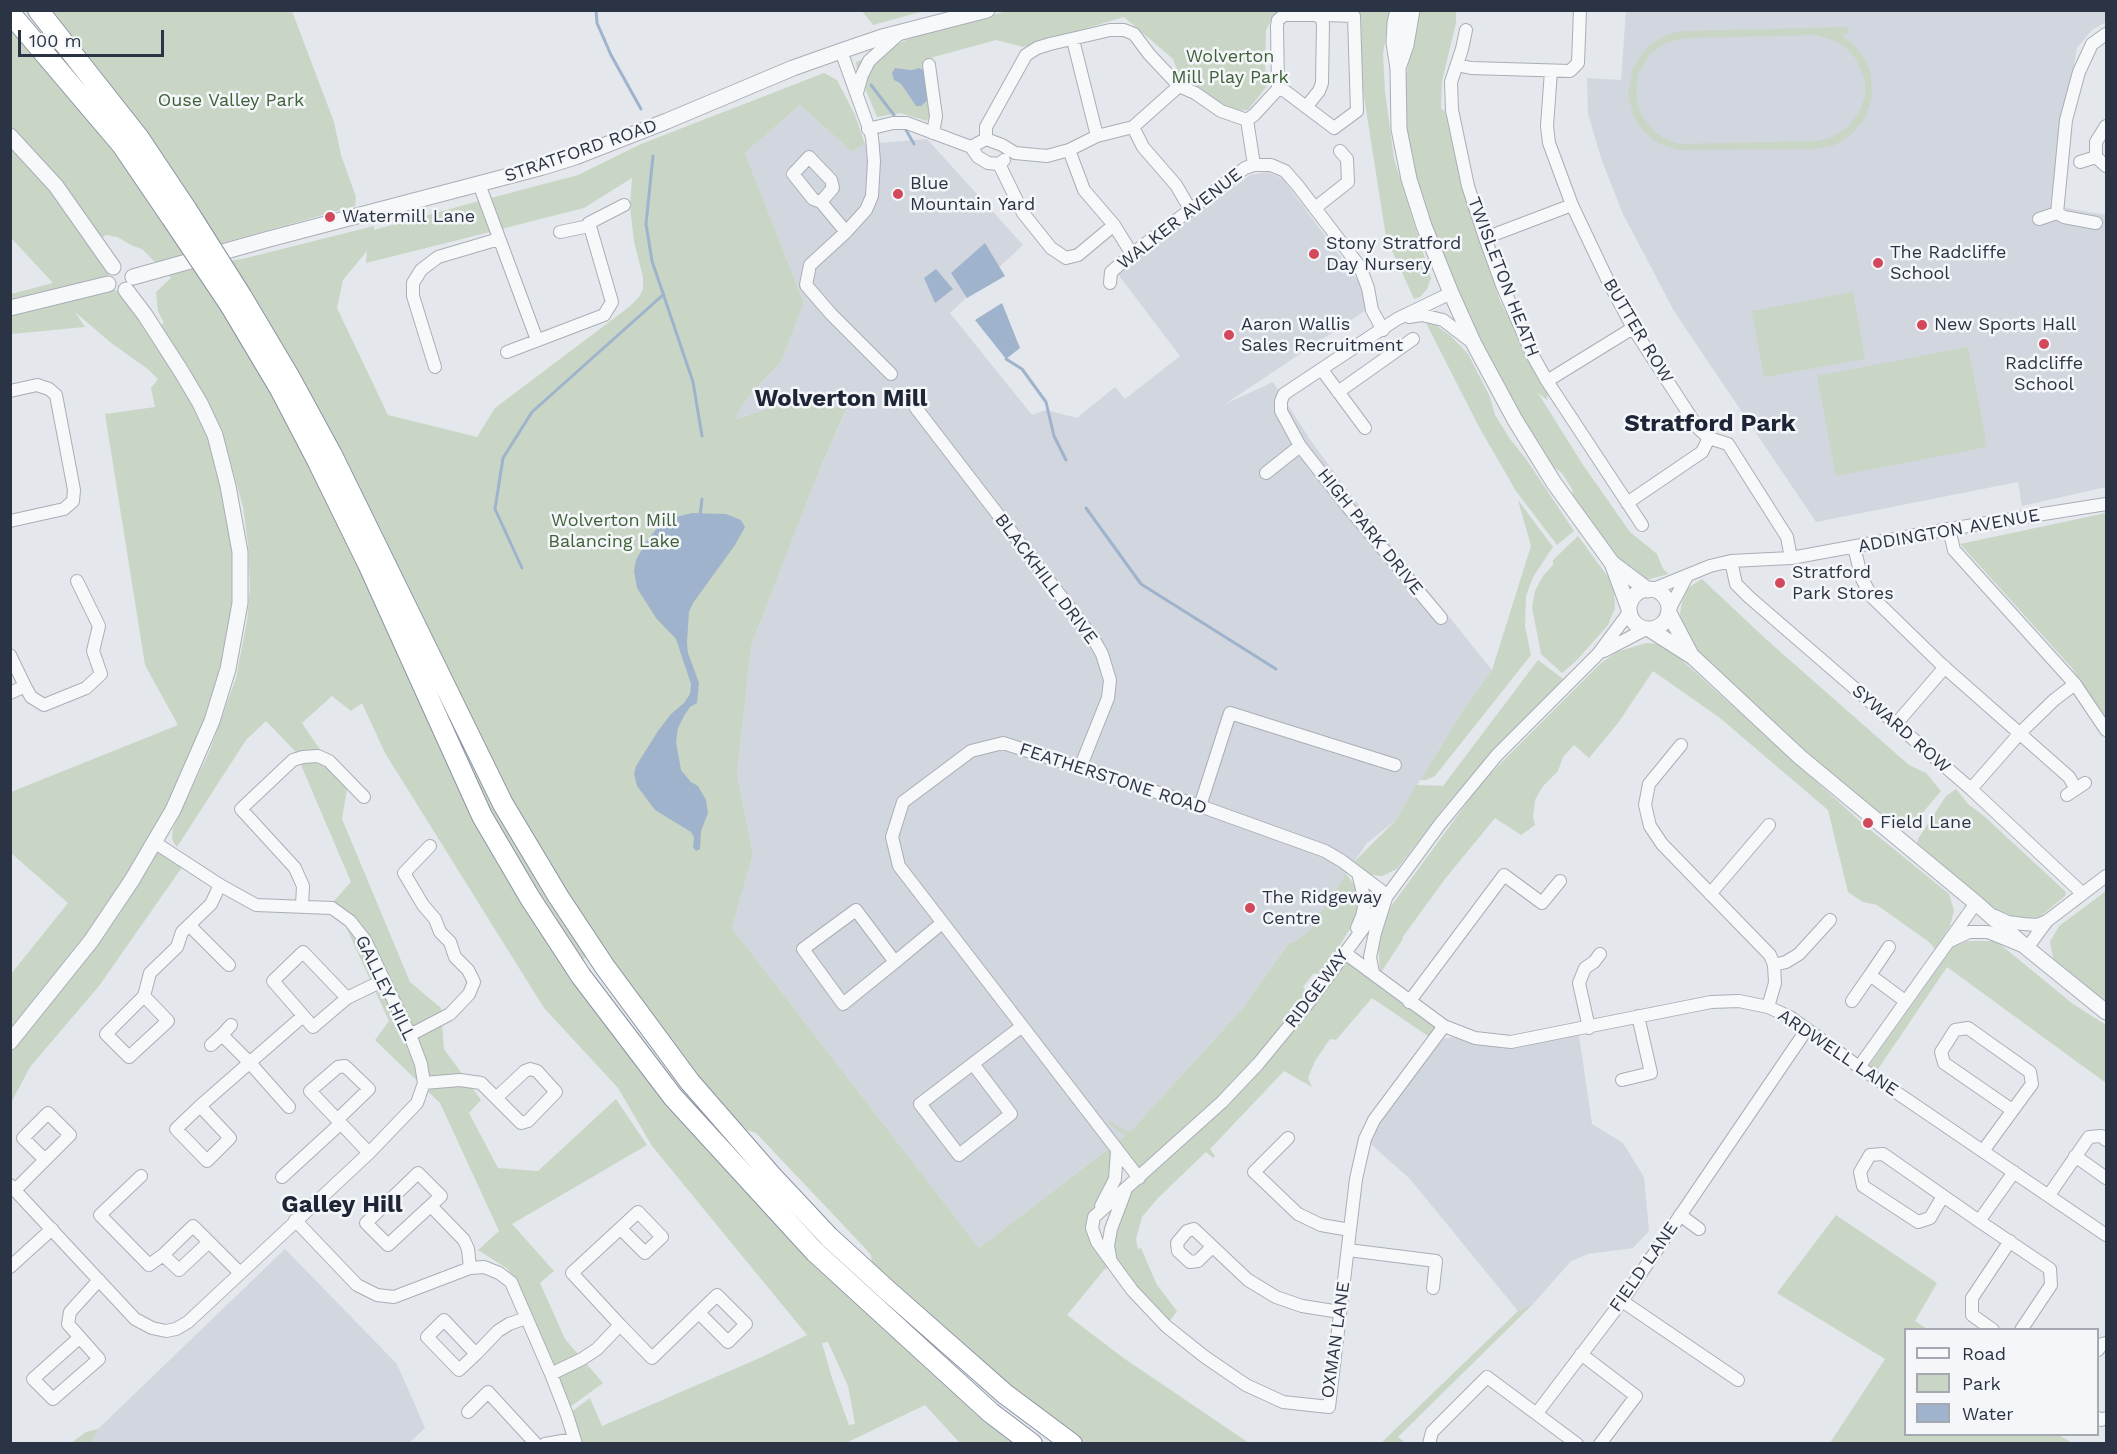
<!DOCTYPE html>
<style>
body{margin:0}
#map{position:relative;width:2117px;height:1454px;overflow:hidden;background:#e4e7ec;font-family:"Work Sans",sans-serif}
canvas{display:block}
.frame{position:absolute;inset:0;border:12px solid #2b3445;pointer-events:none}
.legend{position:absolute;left:1904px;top:1328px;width:195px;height:108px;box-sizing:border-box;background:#f4f6f9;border:2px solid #a4a8b1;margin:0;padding:8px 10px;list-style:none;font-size:18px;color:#2b3445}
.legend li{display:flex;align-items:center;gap:12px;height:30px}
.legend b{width:30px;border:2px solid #a4a8b1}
.scale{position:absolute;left:18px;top:30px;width:146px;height:27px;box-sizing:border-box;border:3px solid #2b3445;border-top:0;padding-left:8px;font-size:18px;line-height:21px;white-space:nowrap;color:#2b3445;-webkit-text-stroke:4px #f4f6f9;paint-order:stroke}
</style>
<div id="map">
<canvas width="2117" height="1454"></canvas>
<div class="frame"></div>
<ul class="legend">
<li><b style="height:8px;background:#f7f8fa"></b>Road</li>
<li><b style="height:16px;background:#c9d6c5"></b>Park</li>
<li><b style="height:16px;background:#9fb4cc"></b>Water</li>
</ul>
<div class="scale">100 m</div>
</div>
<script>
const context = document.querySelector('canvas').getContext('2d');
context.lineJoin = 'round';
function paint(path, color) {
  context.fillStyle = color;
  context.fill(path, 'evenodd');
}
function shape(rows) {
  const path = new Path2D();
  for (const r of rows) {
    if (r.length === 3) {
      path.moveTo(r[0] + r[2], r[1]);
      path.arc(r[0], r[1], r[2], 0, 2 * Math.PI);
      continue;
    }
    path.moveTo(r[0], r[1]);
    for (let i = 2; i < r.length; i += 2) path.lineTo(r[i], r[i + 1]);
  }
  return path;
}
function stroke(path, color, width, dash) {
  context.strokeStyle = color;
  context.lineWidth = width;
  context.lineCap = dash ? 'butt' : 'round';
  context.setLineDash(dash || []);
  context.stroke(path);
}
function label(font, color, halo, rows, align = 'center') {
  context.font = font + ' "Work Sans",sans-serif';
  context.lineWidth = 5;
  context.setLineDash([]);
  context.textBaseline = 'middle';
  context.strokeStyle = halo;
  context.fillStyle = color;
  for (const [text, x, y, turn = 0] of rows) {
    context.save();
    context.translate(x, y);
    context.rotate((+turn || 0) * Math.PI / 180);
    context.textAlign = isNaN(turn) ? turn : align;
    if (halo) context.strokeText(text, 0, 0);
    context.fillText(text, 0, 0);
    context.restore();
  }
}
const built = shape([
 [1626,11,2106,11,2106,22,2092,30,2077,48,2050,205,2106,215,2106,487,2022,506,2018,482,1816,522,1674,311,1623,214,1602,161,1588,114,1587,78,1621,80],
 [800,105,852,152,865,144,927,139,1023,245,950,313,1032,415,1046,410,1077,418,1115,387,1125,399,1180,356,1117,273,1250,175,1268,172,1283,179,1362,286,1366,310,1225,404,1273,382,1311,441,1354,499,1492,670,1466,706,1420,780,1397,819,1366,844,1309,931,1294,942,1289,943,1243,1008,1130,1132,979,1248,732,928,753,854,737,774,751,646,819,471,847,409,780,405,736,419,742,406,754,390,781,362,804,303,745,153],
 [1579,1035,1592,1124,1623,1143,1644,1177,1649,1231,1633,1248,1588,1254,1571,1261,1534,1303,1518,1311,1410,1179,1365,1139,1434,1040,1455,1037,1495,1046],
 [285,1249,397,1364,425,1428,408,1444,92,1443,98,1429]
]);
const green = shape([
 [52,11,292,11,334,122,341,155,356,197,355,206,219,244,101,72],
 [862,11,924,11,873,25],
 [1007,11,1390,11,1383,54,1385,91,1394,159,1431,278,1427,289,1420,297,1414,299,1386,237,1362,84,1361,15,1274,15,1266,30,1265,69,1267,72,1267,86,1248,110,1235,111,1181,80,1173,59,1124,17,1023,47,996,40,923,60,926,68,931,113,927,121,900,113,877,117,857,69,856,62,911,38],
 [895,68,912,70,919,68,916,106,901,84,894,80],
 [1415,11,1456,11,1456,23,1442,81,1441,108,1445,112,1468,206,1500,301,1548,391,1547,400,1538,393,1583,465,1630,532,1657,554,1663,569,1669,574,1646,580,1615,562,1576,512,1572,489,1562,473,1541,458,1502,393,1421,207,1405,140,1401,98,1407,72],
 [11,25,115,152,191,266,242,259,374,226,374,230,479,201,490,232,366,263,367,251,343,280,337,308,388,415,477,437,495,408,629,307,639,297,643,289,643,277,634,242,630,206,632,178,584,208,501,229,491,198,578,175,641,144,824,73,837,80,855,115,865,144,852,152,800,105,745,153,804,303,781,362,754,390,742,406,736,419,780,405,847,408,819,471,751,646,737,774,753,854,732,928,979,1248,1125,1136,1108,1123,1112,1121,1115,1125,1130,1132,1243,1008,1289,943,1294,942,1309,931,1346,874,1357,888,1359,914,1335,953,1319,975,1314,973,1303,987,1311,996,1345,953,1444,1026,1434,1040,1372,998,1336,1040,1330,1039,1315,1061,1308,1078,1312,1087,1284,1071,1210,1149,1215,1156,1213,1158,1206,1152,1158,1198,1142,1217,1136,1239,1138,1249,1141,1248,1157,1285,1177,1311,1166,1326,1113,1264,1104,1270,1067,1315,1122,1357,1249,1443,1072,1443,872,1264,871,1255,864,1247,756,1133,744,1129,731,1130,593,950,576,966,714,1143,1032,1443,960,1443,925,1405,846,1443,545,1443,574,1439,567,1415,590,1398,602,1426,762,1357,807,1335,652,1146,618,1088,544,1008,385,753,362,703,351,711,332,696,302,723,347,789,342,819,410,982,441,1008,444,1049,481,1100,469,1113,498,1168,538,1171,616,1099,647,1145,512,1224,554,1271,540,1283,565,1339,603,1383,570,1407,508,1269,478,1250,499,1231,440,1103,375,1040,389,1021,334,901,351,882,295,751,266,721,246,740,177,847,174,843,172,838,173,828,210,750,236,678,247,621,250,586,248,544,243,507,229,457,214,420,161,325,164,323,158,311,156,292,171,278,142,249,133,246,117,237,106,235,96,242,109,270,107,280,113,290,123,291,200,403,240,552,228,669,154,842,185,863,99,986,30,1067,11,1103,11,974,68,903,11,853,11,792,178,725,145,665,105,414,155,407,151,388,158,379,149,370,110,342,75,312,85,327,11,334,11,294,53,283,11,238],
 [1118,1152,1138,1178,1111,1229,1109,1256,1092,1228],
 [828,1342,848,1386,855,1424,849,1425,832,1378,822,1343],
 [1848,27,1848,34,1841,35,1855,46,1865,59,1871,75,1872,92,1871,101,1864,120,1852,134,1835,145,1815,149,1678,150,1660,144,1652,139,1639,126,1634,117,1628,94,1633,67,1648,46,1668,34,1684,31],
 [1816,35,1833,40,1846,48,1857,60,1865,81,1865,97,1859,112,1849,126,1830,138,1817,141,1681,144,1673,142,1654,132,1641,114,1636,97,1638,74,1650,54,1668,42,1687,38],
 [1853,292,1865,359,1764,377,1752,311],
 [1426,323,1437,326,1451,336,1468,354,1490,397,1495,415,1510,439,1526,459,1574,531,1557,545,1516,491,1479,427],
 [1968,347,1987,447,1836,476,1817,376],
 [1518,500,1553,547,1533,577,1526,596,1525,626,1531,655,1435,776,1426,780,1420,780,1466,706,1492,670,1531,546],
 [2106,513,2106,719,2072,668,1960,544],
 [1578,536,1608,577,1614,591,1615,608,1608,625,1576,661,1562,673,1541,654,1532,607,1535,591,1543,576,1553,565,1553,560],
 [1702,579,1768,641,1909,765,1926,773,1941,791,1908,830,1900,823,1894,828,1712,670,1698,654,1681,623,1680,613,1682,602,1688,588],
 [1646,643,1659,644,1674,653,1862,823,1949,894,1954,910,1950,926,1935,949,1929,942,1877,905,1863,902,1848,892,1828,810,1720,718,1653,671,1618,723,1589,758,1574,745,1563,757,1558,771,1543,786,1535,800,1533,817,1535,825,1521,835,1495,818,1445,879,1402,938,1403,939,1380,974,1378,942,1389,909,1482,782,1601,663,1617,652],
 [1538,660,1563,679,1481,765,1442,810,1397,869,1382,876,1371,875,1353,863,1397,819,1416,785,1443,786],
 [1956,789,1968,804,1985,817,2066,892,2065,896,2040,917,2017,920,1997,910,1916,847,1918,839,1946,796],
 [2106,891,2106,1002,2054,962,2050,942,2059,926],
 [1968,941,1996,941,2073,1004,2106,1025,2106,1083,1947,967,1876,1072,1868,1067,1954,946],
 [1836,1215,1937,1283,1915,1321,1927,1329,1906,1330,1906,1434,2059,1435,2072,1443,1830,1443,1885,1359,1777,1293],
 [1534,1303,1398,1437,1406,1443,1381,1443,1518,1311],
 [98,1429,92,1443,71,1443,86,1432]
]);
const water = shape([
 [895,68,912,70,919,68,925,71,929,99,921,106,916,106,901,84,894,80,892,73],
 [985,243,1005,276,967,298,951,273],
 [936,269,953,289,935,303,924,278],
 [1002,303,1020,348,1006,359,975,320],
 [692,513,726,514,741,520,745,527,735,545,693,603,689,612,687,643,688,653,699,683,697,703,690,707,684,716,678,728,676,742,681,770,691,782,698,786,706,800,708,813,701,831,700,849,696,851,693,847,694,837,691,832,655,810,637,786,634,774,636,766,658,731,671,714,684,703,690,694,691,684,676,639,656,618,637,588,634,571,636,560,646,542,658,527,676,517]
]);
const stream = shape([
 [596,10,597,23,611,55,641,109],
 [871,85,894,115],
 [906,130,914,144],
 [653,156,646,224,652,261,693,382,702,436],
 [1006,359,1022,369,1046,402,1054,436,1066,460],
 [1086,508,1141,584,1276,669],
 [700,516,702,499],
 [522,568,495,509,503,458,532,412,664,294]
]);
const minor = shape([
 [1466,30,1462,49,1451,82,1452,110,1468,186,1485,238,1502,285,1533,356,1547,381,1642,525],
 [1073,40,1097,136],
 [841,51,872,137,874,161,872,196,866,210,846,232,810,265,806,285,831,314,891,374],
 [929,65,936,116,933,133],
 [1457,65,1471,68,1570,71,1578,63,1580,10],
 [1551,71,1547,126,1549,143,1572,205,1608,281,1633,328,1698,428,1709,438,1728,444,1787,537,1791,558],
 [1278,89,1285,91,1334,128,1357,111,1354,16,1324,15,1321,17],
 [857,93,862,75,869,61,900,33],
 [1247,120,1254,115,1278,89,1277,26,1278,20,1284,15,1314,15,1321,17,1323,24,1322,83,1319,91,1306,107],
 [1133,127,1143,147,1176,185,1190,209],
 [868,129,893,123,907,123,971,147,986,139,1002,145,1015,153,1047,156,1069,150,1097,136,1133,127,1179,86],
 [986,139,986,127,1026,55,1037,48,1050,44,1110,30,1124,30,1134,34,1149,54,1179,86,1195,93,1221,111,1247,120,1254,165],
 [971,147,978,157,988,163,999,164,1004,160],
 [1069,150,1084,190,1114,225,1132,254],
 [2096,157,2096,142,2106,126],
 [2080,162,2096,157,2106,166],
 [999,164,1023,213,1051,248,1066,258,1078,255,1114,225],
 [479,184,537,340],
 [821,202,833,188,831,180,809,157,793,174,813,199,821,202,846,232],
 [1315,208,1348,182,1347,159,1340,151],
 [2057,213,2066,120,2079,72,2092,44,2106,34],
 [2039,219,2057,213,2064,217,2096,223],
 [560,232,589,226],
 [1485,238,1572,205],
 [1110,283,1111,272,1132,254,1245,168,1254,165,1271,165,1285,171,1298,186,1360,267,1368,288,1372,310,1383,330],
 [1409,317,1422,315,1443,320,1473,343],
 [507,352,604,315,612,302,589,223,624,205],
 [435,367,413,296,413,283,421,270,438,257,499,239],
 [1322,370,1365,428],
 [1547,381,1633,328],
 [10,391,37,385,49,389,56,395,74,490,73,501,64,509,10,521],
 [1338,392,1413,339],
 [916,408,1093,638,1102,654,1110,680,1108,698,1080,768],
 [1300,446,1347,506,1441,618],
 [1266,473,1300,446,1281,411,1281,401,1284,394,1397,319,1451,293],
 [1627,503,1702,452,1709,438],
 [1949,529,1954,550,2075,684,2106,730],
 [1854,547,1862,579,1872,597,1942,665,2069,777,2076,789],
 [1731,561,1736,584,1749,597,1971,789,2082,893],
 [1651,590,1710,566,1731,561,1791,558,1949,529,2106,504],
 [1669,610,1687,576],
 [1604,651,1646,629],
 [10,655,25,686,10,693],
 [25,686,31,697,44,705,86,688,101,674,93,651,99,626,77,581],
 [1896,724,1945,667],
 [1681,745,1649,784,1645,805,1650,826,1662,844,1770,955,1774,965,1775,983,1768,1007],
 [1971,789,2020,733,2054,700,2075,684],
 [2067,795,2085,783],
 [1200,806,1230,713,1395,765],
 [1710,894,1769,825],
 [302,906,303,886,295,868,241,809,293,760,303,757,318,756,329,761,364,797],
 [1995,916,2008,922,2023,924,2037,925,2047,921],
 [189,925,229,965],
 [1357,928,1362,916,1364,907,1363,893,1358,873],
 [1952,940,1969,932,1988,932,2027,948,2047,921,2106,876],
 [1889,947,1870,975,1905,1001],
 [1345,953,1444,1026,1475,1038,1511,1042,1711,1002,1739,1001,1768,1007,1790,1017,1859,1067,2106,1235],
 [895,962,856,910,803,949,843,1004,895,962,942,923],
 [1774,965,1786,962,1799,954,1830,920],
 [144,996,168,1021,129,1057,106,1034,144,996,150,973,177,947,182,932,211,904,220,885],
 [347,998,303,952,273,981,313,1027,347,998,384,980],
 [1852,1001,1870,975],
 [1409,1002,1504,875,1542,903,1560,881],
 [231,1025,222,1035,250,1063,289,1107],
 [1444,1026,1374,1120,1365,1139,1356,1179,1329,1407,1283,1402,1246,1385,1205,1357,1166,1326,1132,1290,1097,1242,1092,1228,1094,1217,1222,1102,1258,1064,1309,1002,1440,824,1497,755,1598,654,1630,611],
 [1589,1028,1579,983,1585,968,1594,962,1600,954],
 [410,1035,450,1014,469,994,474,982,468,970,455,957,450,942,440,932,435,919,423,905,404,873,430,846],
 [211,1045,222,1035],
 [973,1064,1011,1114,959,1155,920,1104,1021,1027],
 [1859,1067,1976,903],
 [1622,1080,1651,1073,1638,1016],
 [424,1083,460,1080,481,1083,521,1123,528,1121,556,1092,537,1071,530,1069,525,1071,496,1098],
 [200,1106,230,1138,207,1161,176,1129,200,1106,303,1016],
 [338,1119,369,1089,345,1066,338,1067,310,1091,369,1153],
 [1288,1138,1254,1172,1298,1214,1321,1225,1350,1230],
 [1983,1151,2032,1084,2030,1072,1968,1028,1955,1030,1941,1052,1944,1063,2012,1110],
 [2075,1156,2106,1178],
 [418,1173,441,1196,388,1245,366,1223,418,1173],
 [141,1176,100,1215,149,1265,163,1255,193,1226,240,1273],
 [282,1177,341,1123],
 [1139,1178,899,866,892,837,903,802,971,751,1003,743,1200,806,1325,851,1342,861,1387,895,1375,933,1370,957,1373,973],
 [10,1185,135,1319,152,1328,166,1331,176,1329,188,1322,369,1153,417,1103,424,1083,421,1064,410,1035,365,940,350,921,332,908,256,905,220,885,154,842],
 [15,1190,70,1135,48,1113,23,1138,45,1160],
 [2049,1195,2089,1137,2101,1136,2106,1140],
 [1943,1196,1930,1218,1918,1222,1863,1186,1860,1172,1870,1155,1883,1154,1979,1221,2014,1172],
 [431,1206,464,1240,468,1249,470,1268],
 [1101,1206,1115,1179,1117,1151],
 [1680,1215,1699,1229],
 [295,1220,357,1285,377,1295,394,1297,470,1268,484,1267,499,1273,511,1282,551,1374,567,1415,576,1444],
 [1979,1221,2050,1269,2051,1285,2021,1330],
 [621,1229,645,1253,662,1237,638,1212,572,1273,620,1325,652,1358,717,1295,746,1324,728,1342,699,1313],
 [1212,1247,1198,1261,1190,1262,1178,1251,1177,1243,1187,1231,1194,1229,1248,1280,1276,1297,1302,1306,1340,1312],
 [1348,1250,1436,1261,1433,1288],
 [163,1255,179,1270,209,1242],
 [1110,1257,1108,1246,1111,1229,1125,1192],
 [10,1267,52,1229],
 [1622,1301,1738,1380],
 [1993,1330,1972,1315,1972,1298,2010,1241],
 [79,1338,33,1379,53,1399,99,1359,68,1324,70,1312,99,1280],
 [2098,1350,2102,1344,2106,1343],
 [476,1354,444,1320,427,1337,459,1370,476,1354,498,1331,509,1324,526,1318],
 [1581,1354,1636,1396,1600,1444],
 [551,1374,582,1359,597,1349,620,1325],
 [468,1412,488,1392,536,1444],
 [1537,1413,1622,1301,1807,1029],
 [2098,1418,2101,1420,2106,1418],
 [545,1444,574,1439],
 [1429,1444,1432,1432,1487,1377,1577,1444]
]);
const tertiary = shape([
 [1398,10,1395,23,1394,43,1398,68,1399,129,1409,179,1424,226,1451,293,1474,344,1515,420,1554,483,1612,563,1648,590],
 [1399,65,1406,45,1412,10],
 [10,136,56,186,113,267],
 [133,277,269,239,543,167,575,157,667,121,793,68,841,51,882,37,987,10],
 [10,308,108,284],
 [1612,563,1629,609],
 [1649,609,20],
 [1669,613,1690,653],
 [1649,629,1693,657,1800,757,1976,903,2027,948,2106,1012],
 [10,1042,91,941,132,880,173,810,212,721,228,669,240,603,240,552,228,486,215,435,200,403,181,371,145,315,126,290]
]);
const trunk = shape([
 [38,10,139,138,187,210],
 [10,13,122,145,171,217],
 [242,297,289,376,332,455,503,804,558,896,605,967,690,1082,771,1175,829,1237,887,1290,1005,1394,1072,1444],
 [230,305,280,389,318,462,368,564,482,816,530,898,581,976,673,1097,815,1252,991,1413,1032,1444]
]);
const trunkBridge = shape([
 [187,210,242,297],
 [171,217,230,305]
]);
const markers = [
 [898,194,6,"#d1495b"],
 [330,217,6,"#d1495b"],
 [1314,254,6,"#d1495b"],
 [1878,263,6,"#d1495b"],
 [1922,325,6,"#d1495b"],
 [1229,335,6,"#d1495b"],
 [2044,344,6,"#d1495b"],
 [1780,583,6,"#d1495b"],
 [1868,823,6,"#d1495b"],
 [1250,908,6,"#d1495b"]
];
const parkNames = [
 ["Wolverton",1230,57],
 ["Mill Play Park",1230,78],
 ["Ouse Valley Park",231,101],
 ["Wolverton Mill",614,521],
 ["Balancing Lake",614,542]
];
const streetNames = [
 ["STRATFORD ROAD",581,151,-19],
 ["WALKER AVENUE",1180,219,-38],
 ["TWISLETON HEATH",1503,277,69],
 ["BUTTER ROW",1638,331,59],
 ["ADDINGTON AVENUE",1949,531,-10],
 ["HIGH PARK DRIVE",1370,532,51],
 ["BLACKHILL DRIVE",1046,579,53],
 ["SYWARD ROW",1901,729,41],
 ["FEATHERSTONE ROAD",1113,779,18],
 ["GALLEY HILL",385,988,64],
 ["RIDGEWAY",1317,989,-53],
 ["ARDWELL LANE",1838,1053,34],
 ["FIELD LANE",1644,1267,-55],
 ["OXMAN LANE",1336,1340,-82]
];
const poiNames = [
 ["Blue",910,184],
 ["Mountain Yard",910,205],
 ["Watermill Lane",342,217],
 ["Stony Stratford",1326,244],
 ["Day Nursery",1326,265],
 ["The Radcliffe",1890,253],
 ["School",1890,274],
 ["Aaron Wallis",1241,325],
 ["Sales Recruitment",1241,346],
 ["New Sports Hall",1934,325],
 ["Radcliffe",2044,364,"center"],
 ["School",2044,385,"center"],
 ["Stratford",1792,573],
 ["Park Stores",1792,594],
 ["Field Lane",1880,823],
 ["The Ridgeway",1262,898],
 ["Centre",1262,919]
];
const districtNames = [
 ["Wolverton Mill",841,399],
 ["Stratford Park",1710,424],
 ["Galley Hill",342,1205]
];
paint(built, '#d2d6de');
paint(green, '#c9d6c5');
paint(water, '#9fb4cc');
stroke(stream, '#9fb4cc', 3);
stroke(minor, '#a9aeb7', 14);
stroke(tertiary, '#a9aeb7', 17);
stroke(trunk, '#8b94a3', 22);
stroke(minor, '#f7f8fa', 12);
stroke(tertiary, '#f7f8fa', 15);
stroke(trunk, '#fff', 20);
stroke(trunkBridge, '#8b94a3', 22, []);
stroke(trunkBridge, '#fff', 20);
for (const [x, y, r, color] of markers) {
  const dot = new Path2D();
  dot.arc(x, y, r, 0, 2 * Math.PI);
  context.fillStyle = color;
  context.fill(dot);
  stroke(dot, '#f4f6f9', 2);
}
label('18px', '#3f6138', '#f4f6f9', parkNames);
label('18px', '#2b3445', '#f4f6f9', streetNames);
label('18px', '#2b3445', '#f4f6f9', poiNames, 'left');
label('bold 24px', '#1d2536', '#f4f6f9', districtNames);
</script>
